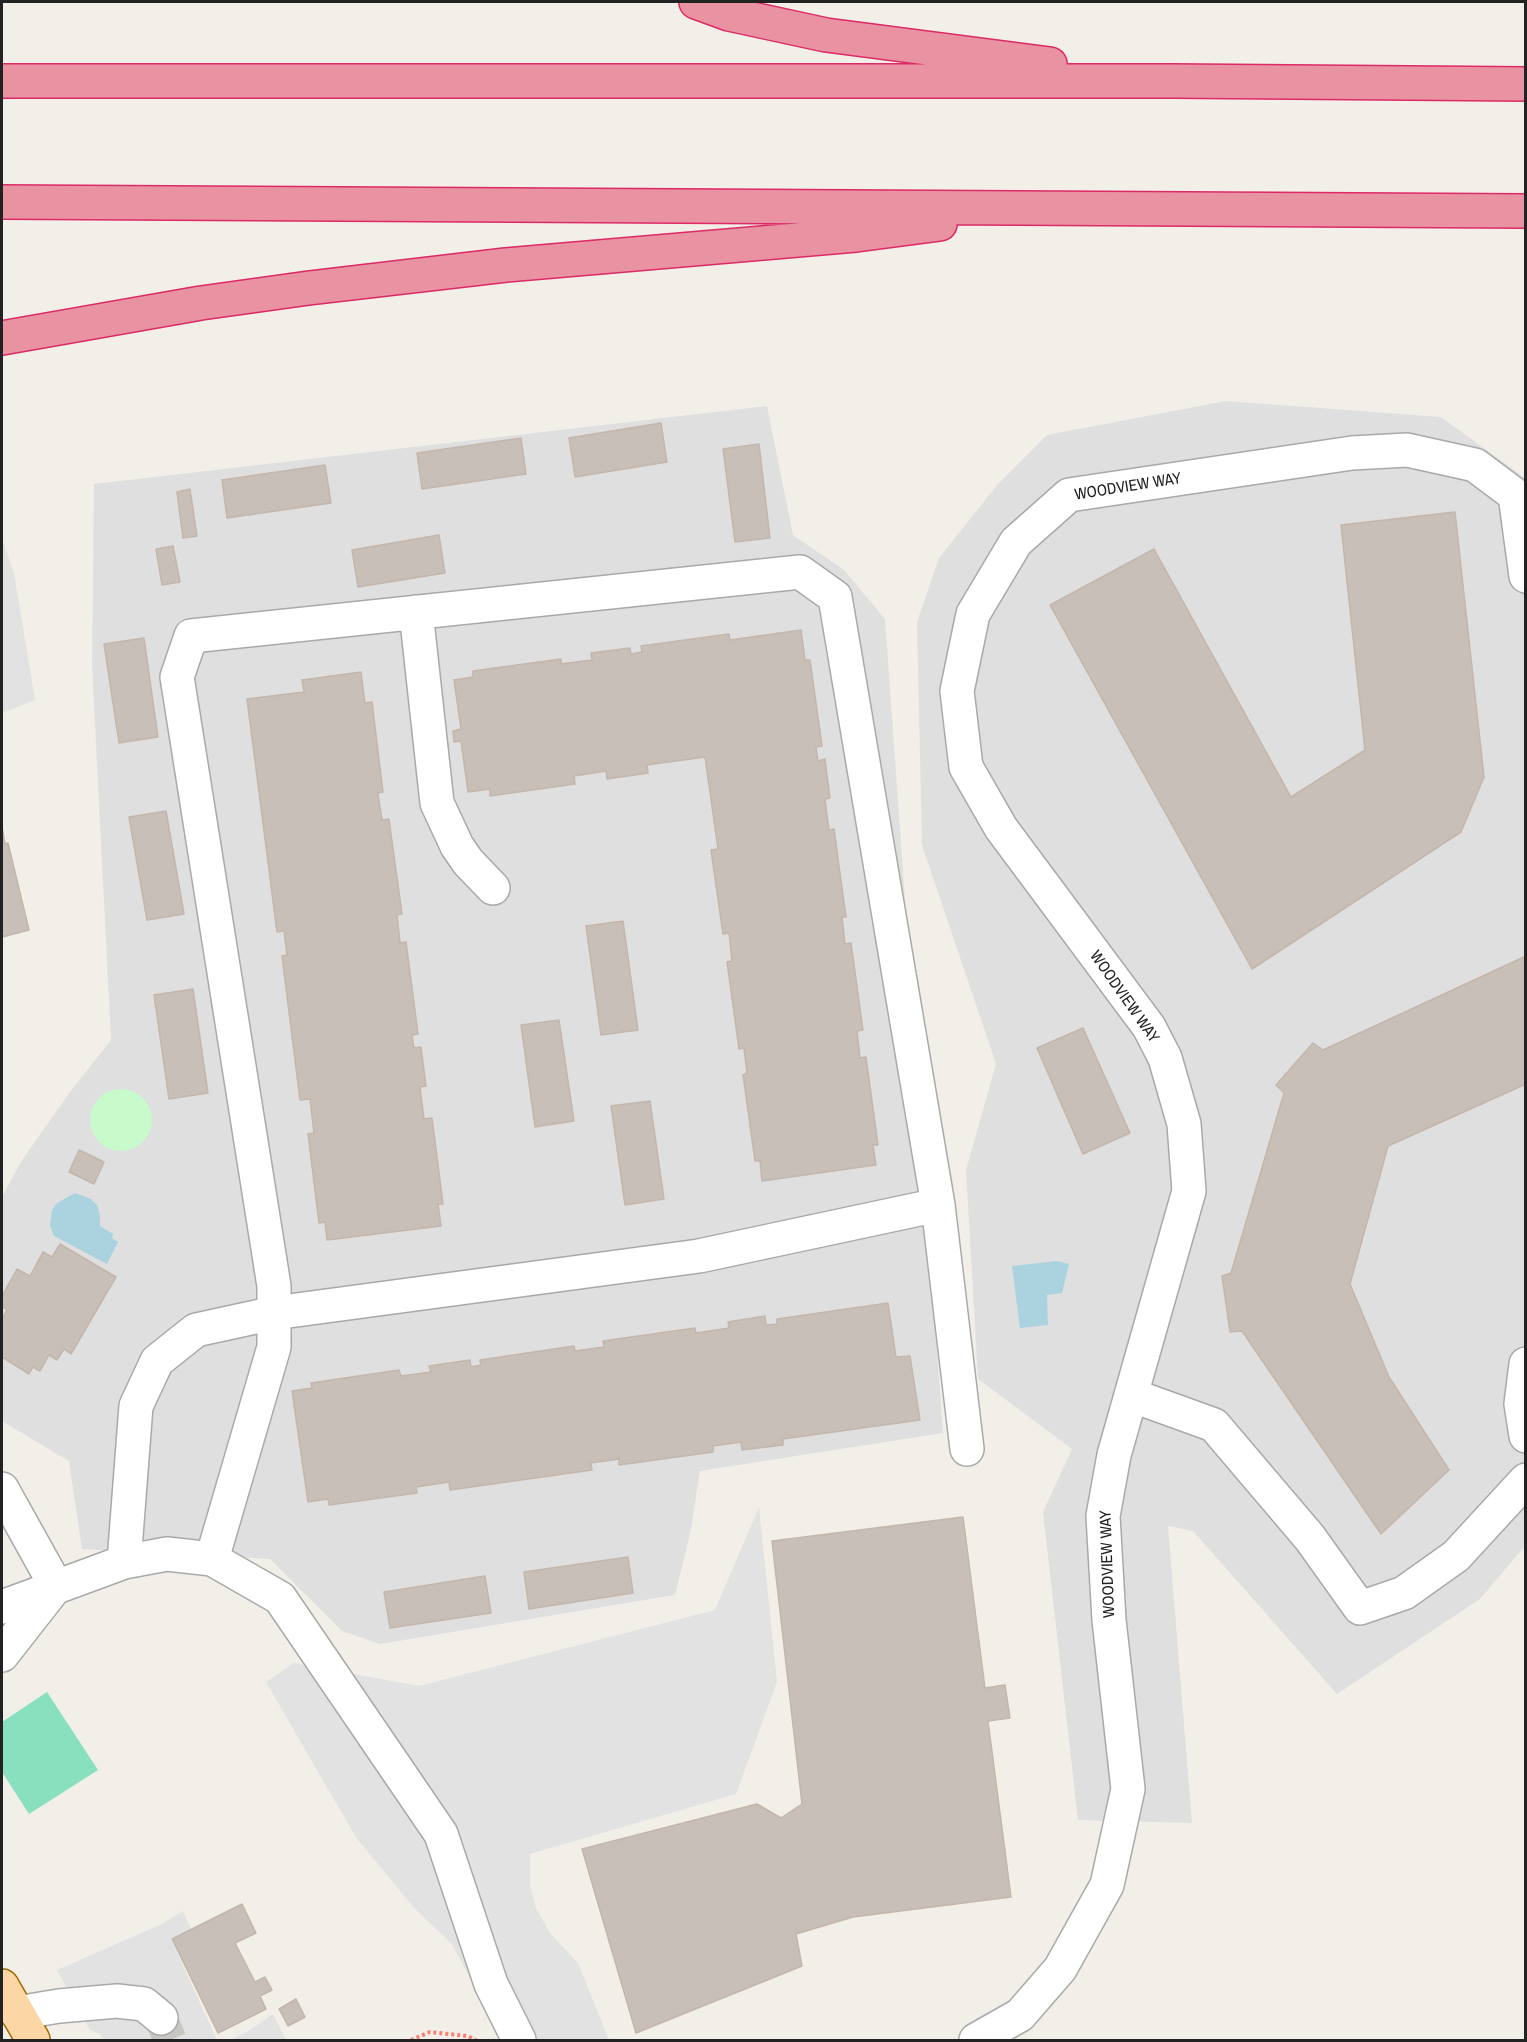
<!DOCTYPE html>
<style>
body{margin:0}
#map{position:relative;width:1527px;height:2042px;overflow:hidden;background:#f2efe9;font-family:"Archivo Narrow",sans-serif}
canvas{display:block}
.frame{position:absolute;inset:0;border:3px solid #222;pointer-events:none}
</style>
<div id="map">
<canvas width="1527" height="2042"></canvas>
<div class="frame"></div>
</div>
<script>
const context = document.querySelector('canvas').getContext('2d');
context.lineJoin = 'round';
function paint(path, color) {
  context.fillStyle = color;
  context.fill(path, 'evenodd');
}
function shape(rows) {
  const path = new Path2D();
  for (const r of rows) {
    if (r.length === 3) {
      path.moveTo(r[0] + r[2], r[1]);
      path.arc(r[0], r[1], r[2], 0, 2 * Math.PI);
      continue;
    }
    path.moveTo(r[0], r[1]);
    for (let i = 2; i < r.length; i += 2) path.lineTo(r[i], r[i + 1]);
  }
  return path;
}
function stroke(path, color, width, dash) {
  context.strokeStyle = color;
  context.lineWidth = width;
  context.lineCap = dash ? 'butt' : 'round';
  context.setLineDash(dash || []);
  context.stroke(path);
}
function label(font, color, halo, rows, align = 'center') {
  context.font = font + ' "Archivo Narrow",sans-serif';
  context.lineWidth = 5;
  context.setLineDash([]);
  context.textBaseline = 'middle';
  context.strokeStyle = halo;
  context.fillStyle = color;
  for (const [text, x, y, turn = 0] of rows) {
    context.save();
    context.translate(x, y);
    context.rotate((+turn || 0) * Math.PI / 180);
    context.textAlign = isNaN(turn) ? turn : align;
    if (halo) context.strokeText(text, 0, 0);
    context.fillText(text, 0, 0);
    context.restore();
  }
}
const residential = shape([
 [1226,401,1441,417,1525,478,1525,1546,1480,1599,1337,1694,1193,1531,1168,1526,1192,1823,1078,1820,1043,1512,1072,1449,978,1379,966,1170,996,1064,922,845,917,622,939,558,998,484,1047,435],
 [767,406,793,535,844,570,885,619,943,1433,700,1471,690,1534,675,1595,380,1644,342,1631,270,1559,82,1549,69,1461,2,1421,2,1197,22,1160,70,1092,111,1040,92,665,94,484]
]);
const park = shape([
 [121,1120,31]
]);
const pitch = shape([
 [47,1692,98,1770,29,1814,2,1772,2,1722]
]);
const parking = shape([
 [2,539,14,573,35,700,2,713],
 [759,1507,777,1682,736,1794,530,1854,530,1886,536,1908,550,1933,578,1963,609,2040,500,2040,502,2038,452,1944,415,1909,357,1839,266,1682,294,1663,419,1686,715,1610],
 [183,1911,191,1929,171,1939,217,2040,104,2040,100,2034,90,2030,57,1970,162,1924],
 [273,2014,286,2040,231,2040,250,2030]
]);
const water = shape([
 [75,1193,91,1199,97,1205,100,1215,100,1226,113,1234,112,1238,118,1242,107,1264,54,1236,50,1225,52,1210,57,1203],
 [1057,1261,1069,1264,1062,1293,1047,1295,1048,1325,1020,1328,1012,1266]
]);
const building = shape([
 [661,423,667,462,575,477,569,438,661,423],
 [521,438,526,474,422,489,417,453,521,438],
 [759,444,770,538,735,542,723,449,759,444],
 [325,465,331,503,227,518,222,480,325,465],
 [190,489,197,536,183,538,177,492,190,489],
 [1455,512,1484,777,1461,832,1252,969,1050,605,1154,549,1291,797,1365,750,1341,525,1455,512],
 [439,535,445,573,358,587,352,550,439,535],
 [173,546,180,582,162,585,156,549,173,546],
 [801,630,805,660,810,660,822,746,816,747,818,761,825,759,830,798,825,799,829,830,834,829,846,917,842,917,845,944,851,943,863,1030,857,1031,860,1058,866,1057,878,1145,873,1145,876,1165,762,1181,760,1161,755,1161,743,1075,747,1073,744,1048,739,1049,727,962,732,961,729,933,723,934,711,850,718,849,705,757,647,765,648,773,607,779,606,771,574,776,575,784,490,796,490,789,468,792,461,741,454,742,453,731,461,729,454,680,473,677,473,671,561,659,561,664,592,660,591,653,630,648,631,654,642,652,641,646,729,634,730,640,801,630],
 [144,638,158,737,119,743,104,644,144,638],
 [361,672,365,703,372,702,383,792,378,793,382,820,389,819,402,914,397,915,400,943,406,942,418,1034,412,1035,414,1048,421,1047,426,1086,420,1087,424,1119,432,1118,443,1204,438,1204,441,1226,327,1240,325,1222,319,1223,308,1134,314,1133,310,1099,300,1100,282,956,287,955,284,931,277,932,247,699,304,692,302,680,361,672],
 [166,811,184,914,147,920,129,817,166,811],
 [2,827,5,844,8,843,29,930,2,937,2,827],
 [623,921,638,1030,601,1035,586,926,623,921],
 [1526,956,1526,1084,1388,1146,1350,1284,1389,1377,1449,1470,1381,1534,1242,1331,1230,1332,1222,1276,1231,1273,1284,1093,1276,1085,1313,1043,1323,1050,1526,956],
 [193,989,208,1093,169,1099,154,995,193,989],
 [559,1020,574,1121,535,1127,521,1025,559,1020],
 [1083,1028,1130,1133,1083,1154,1037,1048,1083,1028],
 [650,1101,664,1199,625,1205,611,1106,650,1101],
 [79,1150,104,1162,94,1184,69,1172,79,1150],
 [60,1244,116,1277,71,1354,64,1349,57,1360,49,1355,40,1371,33,1367,29,1374,2,1357,2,1319,7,1310,2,1306,2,1296,17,1269,30,1276,43,1252,52,1257,60,1244],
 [888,1303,896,1357,910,1356,920,1420,783,1439,783,1445,742,1450,741,1442,713,1446,713,1452,619,1465,619,1459,591,1463,592,1470,450,1490,449,1482,416,1487,417,1493,329,1505,328,1499,308,1502,292,1391,312,1388,311,1383,399,1370,401,1376,431,1372,429,1366,470,1360,471,1367,481,1365,480,1360,574,1346,575,1351,604,1347,603,1341,695,1328,696,1333,729,1328,728,1322,765,1316,766,1325,777,1324,777,1319,888,1303],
 [963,1517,985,1688,1005,1685,1010,1718,988,1721,1011,1897,853,1917,796,1934,802,1966,636,2033,582,1849,757,1804,781,1818,802,1804,772,1541,963,1517],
 [628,1557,633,1593,529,1609,524,1572,628,1557],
 [485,1576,491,1613,390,1628,384,1592,485,1576],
 [242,1904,256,1933,235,1943,255,1982,265,1977,272,1990,260,1996,266,2009,218,2033,172,1939,242,1904],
 [296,1999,305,2017,288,2026,279,2009,296,1999]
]);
const minorTunnel = shape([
 [161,2018,170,2040]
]);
const path = shape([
 [411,2040,430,2032,467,2036,476,2040]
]);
const minor = shape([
 [416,612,437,803,457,846,468,862,493,888],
 [1526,1364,1521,1404,1526,1436],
 [1131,1395,1214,1425,1310,1538,1360,1608,1404,1593,1456,1556,1526,1480],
 [2,1489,56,1586],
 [212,1559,274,1347,274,1286,177,677,191,636,800,572,835,597,938,1205,967,1449],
 [124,1562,136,1406,157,1361,196,1330,274,1313,699,1256,938,1205],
 [2,1607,124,1562,167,1554,212,1559,280,1598,441,1834,491,1984,519,2040],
 [2,1655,56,1586],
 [17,2013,59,2006,117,2001,144,2004,161,2018],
 [976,2040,1020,2015,1060,1969,1107,1885,1128,1789,1109,1620,1103,1516,1114,1455,1189,1191,1184,1124,1165,1058,1149,1027,1001,828,966,767,957,691,973,614,1016,542,1069,495,1352,453,1407,450,1475,465,1515,495,1526,576]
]);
const major = shape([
 [2,1986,33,2040]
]);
const highway = shape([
 [696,2,729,14,826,35,1050,64],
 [2,81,1173,81,1526,84],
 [2,202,1526,211],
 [2,338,201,303,309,288,506,265,856,235,940,224]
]);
const streetNames = [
 ["WOODVIEW WAY",1128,487,-9],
 ["WOODVIEW WAY",1124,997,55],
 ["WOODVIEW WAY",1108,1564,-92]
];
paint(residential, '#e0dfdf');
paint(park, '#c8facc');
paint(pitch, '#88e0be');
paint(parking, '#e2e2e2');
paint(water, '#aad3df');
paint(building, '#c7bfb8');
stroke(building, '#c4b6ab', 1.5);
stroke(minorTunnel, '#c8c6c1', 33, [33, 16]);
stroke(minor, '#a9a9a9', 36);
stroke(major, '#a06b00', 36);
stroke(highway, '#dc2a67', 36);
stroke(path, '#fa8072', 4, [3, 3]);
stroke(minor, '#fff', 33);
stroke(major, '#fcd6a4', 33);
stroke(highway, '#e892a2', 33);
label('16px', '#222', '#fff', streetNames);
</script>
